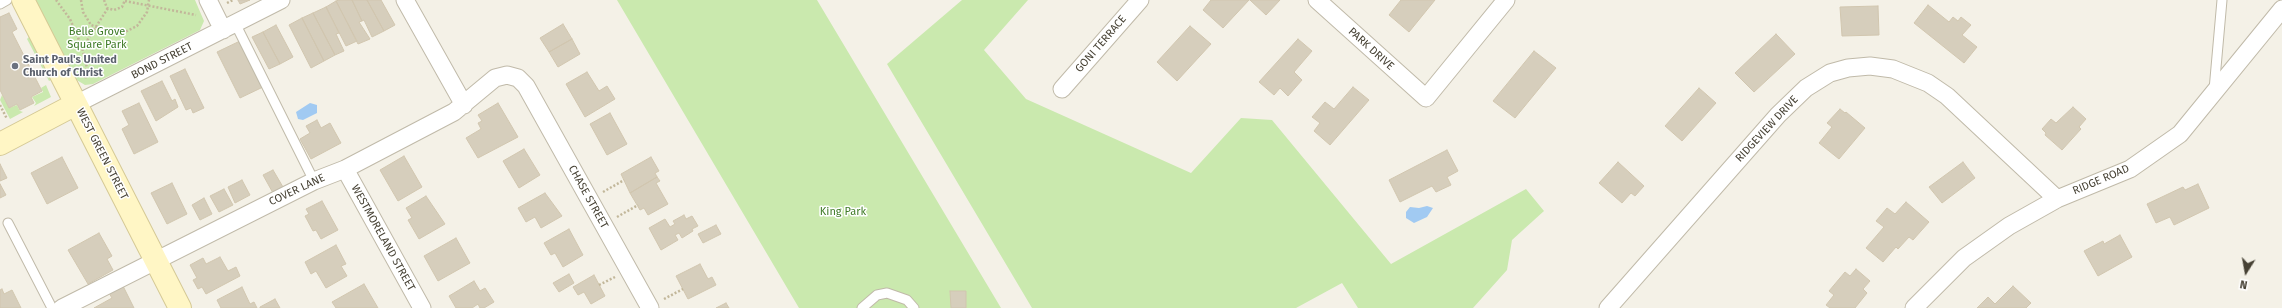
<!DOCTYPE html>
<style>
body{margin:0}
#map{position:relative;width:2282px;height:308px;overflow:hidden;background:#f4f1e7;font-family:"Fira Sans",sans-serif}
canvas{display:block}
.north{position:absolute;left:2226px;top:252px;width:40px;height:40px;-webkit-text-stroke:3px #fff;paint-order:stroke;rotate:191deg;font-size:11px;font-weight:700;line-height:16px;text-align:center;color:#474235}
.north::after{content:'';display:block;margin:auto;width:14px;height:18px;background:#474235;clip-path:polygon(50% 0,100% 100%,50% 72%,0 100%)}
</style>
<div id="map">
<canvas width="2282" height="308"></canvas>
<div class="north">N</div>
</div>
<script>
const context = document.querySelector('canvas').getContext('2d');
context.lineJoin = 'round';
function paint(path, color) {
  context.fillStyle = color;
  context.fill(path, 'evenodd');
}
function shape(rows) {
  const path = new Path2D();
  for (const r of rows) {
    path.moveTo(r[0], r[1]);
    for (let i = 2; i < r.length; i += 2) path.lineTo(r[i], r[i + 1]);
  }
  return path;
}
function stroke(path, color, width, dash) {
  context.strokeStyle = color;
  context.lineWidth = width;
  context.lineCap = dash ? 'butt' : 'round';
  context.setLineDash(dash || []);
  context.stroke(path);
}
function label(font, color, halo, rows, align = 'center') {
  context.font = font + ' "Fira Sans",sans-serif';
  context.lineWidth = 3;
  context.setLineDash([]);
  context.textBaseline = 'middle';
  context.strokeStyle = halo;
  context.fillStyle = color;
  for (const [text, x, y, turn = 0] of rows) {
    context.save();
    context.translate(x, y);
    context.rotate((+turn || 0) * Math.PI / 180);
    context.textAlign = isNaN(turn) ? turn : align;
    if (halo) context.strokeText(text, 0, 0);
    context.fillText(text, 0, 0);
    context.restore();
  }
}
const green = shape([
 [35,0,195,0,204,21,200,30,93,84,85,85,75,79],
 [617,0,817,0,1001,308,799,308],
 [962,0,1028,0,984,50,1026,99,1191,173,1241,118,1272,120,1391,264,1526,189,1544,211,1512,240,1507,270,1473,308,1358,308,1342,283,1296,308,1032,308,887,64],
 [29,37,51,80,49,81,27,39],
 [46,85,51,97,34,106,36,103,32,97,43,92,41,88],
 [2,95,9,108,17,105,20,111,23,112,10,119,0,100]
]);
const water = shape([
 [310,103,317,105,317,113,303,120,298,119,296,112],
 [1427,206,1433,208,1427,217,1414,223,1406,218,1406,212,1410,207,1419,208]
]);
const building = shape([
 [238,0,250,0,240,4,238,0],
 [339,0,352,0,362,21,359,22,370,39,358,44,336,1,339,0],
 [352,0,367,0,384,31,372,37,364,20,362,21,352,0],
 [367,0,381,0,395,25,384,31,367,0],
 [1211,0,1249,0,1223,28,1203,10,1211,0],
 [1250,0,1280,0,1266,15,1250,0],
 [1401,0,1435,0,1409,32,1389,15,1401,0],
 [336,1,357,41,346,46,326,7,336,1],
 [1928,5,1949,22,1953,17,1958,21,1961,17,1971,25,1962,35,1977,47,1964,63,1914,23,1928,5],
 [1878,6,1879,35,1842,36,1840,7,1878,6],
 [326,7,339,33,336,34,344,51,335,55,313,13,326,7],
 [9,13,17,29,12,32,42,91,31,97,34,103,20,110,17,104,9,108,0,90,0,17,9,13],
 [313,13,335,55,324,61,302,18,313,13],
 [302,18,324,61,311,68,289,25,302,18],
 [563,24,572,39,549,52,540,38,563,24],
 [276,25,293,57,280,64,263,32,276,25],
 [1190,26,1211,44,1177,81,1157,62,1190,26],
 [263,32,280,64,269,69,252,37,263,32],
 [1776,34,1795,54,1754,92,1735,73,1776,34],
 [572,39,580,54,558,67,549,52,572,39],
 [1298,39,1312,51,1294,72,1302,80,1288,96,1280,88,1274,95,1259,82,1298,39],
 [240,41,263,87,240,98,217,52,240,41],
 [1534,51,1556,68,1515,118,1493,101,1534,51],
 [185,69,204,108,193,113,191,108,186,110,170,76,185,69],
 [587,72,599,91,607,86,615,99,585,117,566,84,587,72],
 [162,81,172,101,175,99,178,107,156,121,141,91,162,81],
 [1353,87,1369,100,1330,145,1314,131,1320,123,1312,117,1325,102,1334,109,1353,87],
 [1699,88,1716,103,1682,141,1665,126,1699,88],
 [139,103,158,142,134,154,122,129,129,125,122,111,139,103],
 [498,103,518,137,478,158,466,138,481,129,478,123,482,121,478,115,498,103],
 [2073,107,2086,119,2079,127,2081,129,2062,150,2045,135,2046,133,2042,129,2051,119,2056,123,2073,107],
 [1840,109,1845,113,1846,112,1865,128,1839,159,1819,143,1832,127,1827,123,1840,109],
 [610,113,627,144,607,155,590,124,610,113],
 [317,120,321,128,330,123,341,143,311,159,300,139,310,133,306,126,317,120],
 [524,149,540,175,519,188,503,161,524,149],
 [1447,150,1458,171,1447,177,1451,185,1436,192,1432,186,1400,202,1389,180,1447,150],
 [404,156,422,187,398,201,380,170,404,156],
 [62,157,78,188,47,204,31,173,62,157],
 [651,157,659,171,655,173,657,177,630,193,621,174,651,157],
 [1618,162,1644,186,1635,196,1631,193,1622,203,1599,183,1618,162],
 [1963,162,1975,178,1942,203,1929,187,1963,162],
 [0,164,7,178,0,181,0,164],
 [273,170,283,187,273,193,263,175,273,170],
 [657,177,660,181,656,183,668,204,648,215,644,208,640,210,630,193,657,177],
 [242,180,250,195,235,203,228,187,242,180],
 [172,183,187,214,167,224,151,193,172,183],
 [0,184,6,195,0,198,0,184],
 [2198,184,2209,208,2174,225,2170,217,2156,223,2147,204,2183,187,2185,190,2198,184],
 [224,189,233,205,219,212,210,196,224,189],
 [545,193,562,216,541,228,535,217,526,222,518,208,545,193],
 [426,196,445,224,419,239,408,220,412,218,406,208,426,196],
 [204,198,212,214,200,220,192,205,204,198],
 [322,201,338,230,321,239,316,230,313,231,305,216,309,214,306,209,322,201],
 [1906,202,1929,222,1913,240,1909,237,1898,249,1896,247,1883,262,1866,248,1884,227,1876,221,1887,208,1895,214,1906,202],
 [684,215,686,219,692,216,698,226,692,229,693,231,682,238,679,233,675,235,678,240,661,250,649,228,665,219,670,227,675,224,673,221,684,215],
 [716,225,721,234,703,243,698,234,716,225],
 [569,229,583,255,563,267,555,253,551,255,544,243,569,229],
 [99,233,112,256,107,259,113,270,88,284,68,250,99,233],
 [2120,235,2132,257,2098,276,2084,251,2103,241,2104,244,2120,235],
 [456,238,470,263,438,281,424,256,456,238],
 [336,245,346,264,341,266,347,276,326,288,316,271,311,274,305,262,336,245],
 [220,257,228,271,236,267,240,276,206,294,202,287,198,289,193,280,197,278,190,265,203,258,206,264,220,257],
 [700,264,708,279,712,277,716,285,688,299,676,276,700,264],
 [1856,269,1870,281,1863,289,1867,293,1855,308,1830,308,1826,305,1834,295,1829,291,1845,272,1850,276,1856,269],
 [569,274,574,283,559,292,553,283,569,274],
 [594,275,605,296,591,304,584,292,578,295,573,287,594,275],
 [474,281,480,291,485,288,494,302,484,308,480,308,478,304,472,308,456,308,449,296,474,281],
 [364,284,378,308,336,308,332,302,364,284],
 [123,286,134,308,94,308,112,298,109,293,123,286],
 [2013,286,2031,303,2026,308,1977,308,1988,297,1995,304,2013,286],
 [242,287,250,304,254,302,257,308,221,308,217,300,242,287],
 [2,289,4,294,12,290,21,308,0,308,0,290,2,289],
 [950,291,966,291,966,308,951,308,950,291],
 [275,299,280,308,260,308,260,307,275,299],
 [726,303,729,308,716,308,726,303]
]);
const path = shape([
 [56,0,70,19,82,47,87,68,85,79],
 [81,0,83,12,91,25,112,33,127,31,137,26,147,12,149,0],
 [104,0,107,8,114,10,122,7,125,0],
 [125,1,196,15],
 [227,3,233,0],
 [83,47,108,8],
 [0,105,7,119],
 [603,192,624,180],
 [617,217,638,205],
 [599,285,615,277],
 [664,299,683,289]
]);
const lane = shape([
 [0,4,7,0],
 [235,23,314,181],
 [2214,90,2222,0],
 [8,223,52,308],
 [862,308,877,295,887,293,907,300,914,308]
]);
const street = shape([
 [208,0,223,30],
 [405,0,464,105],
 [1317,0,1426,98,1506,0],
 [1062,89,1140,0],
 [76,104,281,0],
 [345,169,422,308],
 [62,308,314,181,345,169,454,112,495,78,507,75,518,78,526,86,650,308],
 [1608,308,1778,115,1806,88,1830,73,1848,68,1870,66,1893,69,1928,83,1947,96,2057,199],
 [1914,308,1964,258,2009,226,2057,199,2130,169,2180,134,2282,9]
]);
const secondary = shape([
 [23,0,180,308],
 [0,144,76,104]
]);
const markers = [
 [15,66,4,"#6b7280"]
];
const parkNames = [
 ["Belle Grove",97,32],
 ["Square Park",97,45],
 ["King Park",843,212]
];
const streetNames = [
 ["GONI TERRACE",1101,44,-49],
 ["PARK DRIVE",1371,49,42],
 ["BOND STREET",162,61,-27],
 ["RIDGEVIEW DRIVE",1767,129,-47],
 ["WEST GREEN STREET",102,154,63],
 ["RIDGE ROAD",2101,180,-23],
 ["COVER LANE",297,190,-25],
 ["CHASE STREET",588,197,61],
 ["WESTMORELAND STREET",383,238,61]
];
const worshipNames = [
 ["Saint Paul's United",23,60],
 ["Church of Christ",23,73]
];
paint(green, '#cae9ae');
paint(water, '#a1caf2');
paint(building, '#d6cebc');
stroke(building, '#d1c6af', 1);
stroke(lane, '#c0baa9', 11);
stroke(street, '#c0baa9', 19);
stroke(secondary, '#d5c995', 24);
stroke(path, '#c2b79a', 2.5, [2, 2]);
stroke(lane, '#fff', 9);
stroke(street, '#fff', 17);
stroke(secondary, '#fff6c5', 22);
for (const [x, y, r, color] of markers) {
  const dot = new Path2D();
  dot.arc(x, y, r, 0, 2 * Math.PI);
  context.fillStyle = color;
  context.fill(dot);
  stroke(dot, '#fff', 1.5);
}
label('11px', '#3f7b27', '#fff', parkNames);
label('11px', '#474235', '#fff', streetNames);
label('bold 11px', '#5b616d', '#fff', worshipNames, 'left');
</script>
